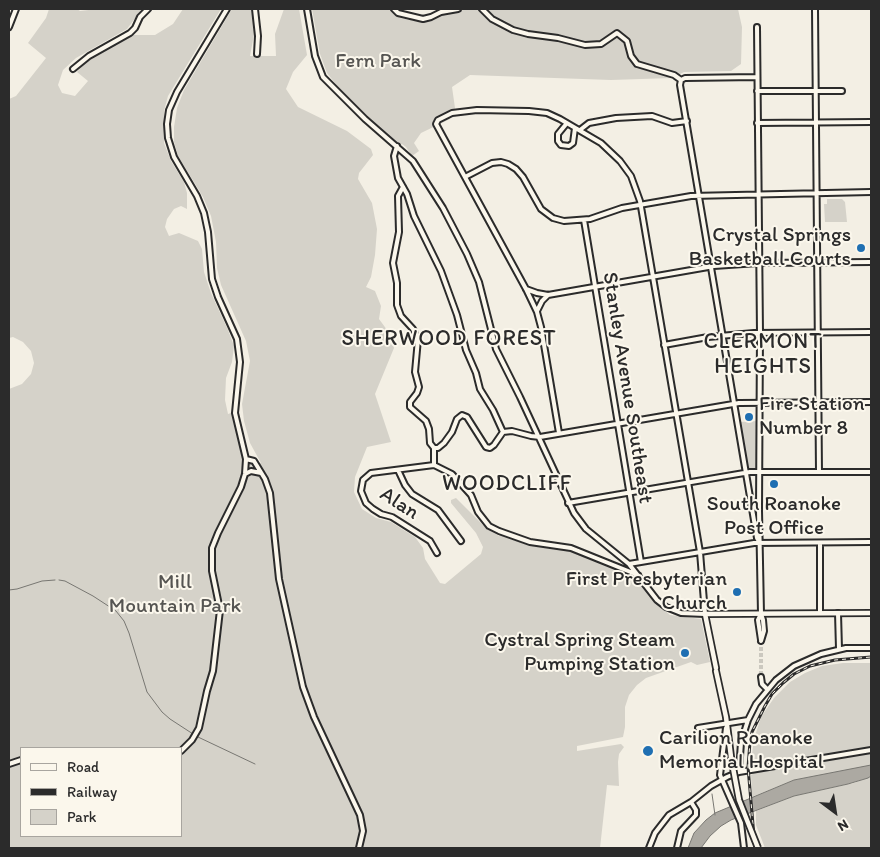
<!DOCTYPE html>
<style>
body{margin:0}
#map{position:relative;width:880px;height:857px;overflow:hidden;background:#f3efe4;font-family:Itim,sans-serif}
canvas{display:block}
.frame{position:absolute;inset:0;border:10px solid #2b2b2b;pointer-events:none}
.legend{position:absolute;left:20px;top:747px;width:162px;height:90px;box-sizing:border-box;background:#fbf7ec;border:1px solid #a8a59f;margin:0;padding:6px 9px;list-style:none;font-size:15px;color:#2b2b2b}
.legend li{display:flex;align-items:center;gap:10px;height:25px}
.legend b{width:25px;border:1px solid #a8a59f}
.north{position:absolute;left:810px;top:787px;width:50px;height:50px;-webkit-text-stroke:4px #fbf7ec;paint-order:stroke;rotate:149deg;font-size:14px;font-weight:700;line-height:20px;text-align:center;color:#2b2b2b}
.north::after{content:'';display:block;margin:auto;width:18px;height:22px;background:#2b2b2b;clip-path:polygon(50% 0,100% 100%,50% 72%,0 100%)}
</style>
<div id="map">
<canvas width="880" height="857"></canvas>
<div class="frame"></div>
<ul class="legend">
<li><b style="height:6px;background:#fbf7ec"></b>Road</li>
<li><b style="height:6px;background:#2b2b2b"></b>Railway</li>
<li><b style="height:14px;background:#d5d2c9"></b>Park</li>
</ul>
<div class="north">N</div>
</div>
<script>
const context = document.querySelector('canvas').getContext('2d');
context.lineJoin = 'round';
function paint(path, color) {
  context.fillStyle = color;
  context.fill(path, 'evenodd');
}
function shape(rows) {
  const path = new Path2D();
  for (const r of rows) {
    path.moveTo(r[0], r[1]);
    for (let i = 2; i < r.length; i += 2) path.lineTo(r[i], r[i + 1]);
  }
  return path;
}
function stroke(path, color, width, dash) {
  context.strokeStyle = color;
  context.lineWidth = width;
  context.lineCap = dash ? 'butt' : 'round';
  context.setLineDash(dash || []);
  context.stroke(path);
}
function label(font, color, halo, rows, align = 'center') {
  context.font = font + ' Itim,sans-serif';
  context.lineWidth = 4;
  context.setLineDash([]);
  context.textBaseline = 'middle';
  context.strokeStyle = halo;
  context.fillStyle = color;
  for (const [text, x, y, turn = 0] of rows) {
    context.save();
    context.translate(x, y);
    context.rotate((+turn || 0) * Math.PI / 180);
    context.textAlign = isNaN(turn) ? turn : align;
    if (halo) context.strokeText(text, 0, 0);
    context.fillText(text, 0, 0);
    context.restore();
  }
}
const green = shape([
 [49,9,77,9,80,11,97,9,142,9,127,29,76,58,63,70,58,85,62,93,75,96,88,81,77,72,84,64,97,55,132,35,155,35,173,24,183,9,221,9,168,96,164,111,164,143,171,161,184,182,187,193,187,209,181,206,174,209,167,219,165,227,169,236,179,233,198,241,202,249,204,272,211,293,228,330,234,346,232,362,226,378,225,400,228,414,234,412,245,459,261,463,250,443,244,421,242,404,250,361,246,341,221,285,217,268,216,242,211,216,203,197,178,156,174,142,174,127,177,108,184,90,232,9,251,9,255,29,250,56,276,56,275,34,284,9,299,9,307,55,293,72,286,89,298,107,347,131,371,149,373,155,359,173,358,179,372,203,377,229,375,255,371,277,366,287,375,291,381,306,379,319,390,334,394,348,375,394,391,442,367,447,355,477,354,492,362,509,376,518,391,522,415,537,423,548,425,559,440,583,445,584,481,554,483,547,476,533,451,503,451,500,456,498,486,528,499,536,500,535,528,545,547,548,569,550,636,576,652,599,670,615,701,619,710,662,697,665,691,662,646,678,637,685,629,695,625,707,625,727,623,737,577,746,577,751,621,744,624,747,619,754,618,762,619,786,607,785,600,848,9,848,9,389,22,384,31,374,34,363,31,351,23,342,13,337,9,338,9,99,16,96,46,58,28,43,46,18],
 [21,748,181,748,181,836,21,836],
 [312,9,390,9,400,18,416,21,448,13,448,9,738,9,742,27,741,64,731,71,684,72,672,78,611,80,470,75,452,87,455,108,450,119,421,133,414,143,419,151,412,156,406,147,402,144,400,145,375,124,342,92,327,73,320,54],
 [827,199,842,199,845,202,847,222,825,222,824,204,827,204],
 [757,421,757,466,755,469,751,470,747,466,740,422],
 [843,663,871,663,871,766,794,780,752,797,751,775,753,774,753,766,751,766,751,762,754,739,761,717,774,698,790,682,805,673,822,666],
 [871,776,871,848,765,848,756,825,756,811,794,796,854,783]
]);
const water = shape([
 [871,765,871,776,868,778,848,784,794,796,731,820,721,826,710,836,701,848,688,848,694,833,706,820,715,813,794,780,871,765]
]);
const stream = shape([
 [59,580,65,581,93,596,116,611,124,621,129,633,147,692,162,712,170,719,193,734],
 [9,590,17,589,42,581,55,580],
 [198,737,255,764],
 [712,794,715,815]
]);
const minorTunnel = shape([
 [761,641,761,677]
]);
const minor = shape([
 [255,9,258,36,257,54],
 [307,9,315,56,323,77,365,119,413,161,443,208,467,254,479,282,496,349,520,397,574,513,586,529,629,564,657,600,666,607,681,613,705,614,700,552,640,201,631,176,620,161,601,143,560,119,547,113,529,111,477,110,452,113,438,120,436,124,526,289,537,312,541,327,559,433],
 [394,9,398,13,423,19,431,17,441,12,458,9],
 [482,9,492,19,513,30,528,34,558,38,585,45,601,44,617,33,627,41,631,56,637,64,674,75,681,80],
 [815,9,819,472],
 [9,27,16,9],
 [757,27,760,333,759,510,761,614,763,620,764,631,761,641],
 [73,69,89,56,130,33,135,28,140,17,148,9],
 [681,80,680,85,757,538,760,543],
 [681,80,685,78,757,77],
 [757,91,842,91],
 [567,123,558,134,558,141,561,145,569,146,573,143,575,128],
 [757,123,871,122],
 [580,130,589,123,616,118,652,116,672,123,687,121],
 [397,146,394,156,398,178,407,194,414,216,441,271,457,315,466,350,476,373,480,389,493,410,503,432],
 [465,177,492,163,501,162,508,164,516,169,523,177,541,209,553,218,564,221,590,219,622,208,691,196,871,192],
 [403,187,398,196,399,232,393,263,397,283,397,305,401,316,413,329,418,339,415,372,419,387,417,393,410,402,410,407,426,421,429,429,430,443,434,448],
 [584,220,641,562],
 [526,289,537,293,548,295,714,266,758,263,871,262],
 [537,311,542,301,548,295],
 [664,345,708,337,754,333,871,332],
 [503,432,512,431,531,436,540,437,739,403,871,402],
 [434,448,438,448,444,443,452,432,457,419,462,415,467,417,486,447,490,448,494,445,503,432],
 [246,459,254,461,265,479,270,493,279,579,303,687,314,717,360,815,363,831,359,848],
 [434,465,452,474,471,495,478,512,489,526,499,531,530,542,571,548,638,575],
 [434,465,371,473,363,480,361,491,366,503,373,509,381,514,392,517,430,541,437,553],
 [434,465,434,448],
 [398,470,405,485,412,494,438,510,461,541],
 [245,474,251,471,261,473],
 [568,503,750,472,871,472],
 [820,543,820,613],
 [629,564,754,543,871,542],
 [838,613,839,649],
 [761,640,758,620,761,614],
 [761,677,762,684,767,689],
 [698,728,748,720],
 [726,728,720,775,741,823,744,848],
 [181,751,192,740,199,728,207,691,213,671,220,610,212,571,212,548,218,533,241,487,245,474,246,459,235,413,240,362,237,339,218,297,212,279,208,232,204,213,197,196,174,157,168,138,167,124,169,110,177,92,227,9],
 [9,764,21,760],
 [739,772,741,742,748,720,756,704,776,680,794,666,821,654,846,648,871,648],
 [649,848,655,833,669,815,691,802,711,786,727,777,739,772,871,750],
 [677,848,681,831,696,815,696,810,691,802]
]);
const major = shape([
 [716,668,705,614,871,613],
 [716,671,726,717,731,757]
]);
const rail = shape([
 [755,848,748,767,750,742,752,732,765,706,772,694,783,683,794,674,810,666,835,660,871,657]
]);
const majorBridge = shape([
 [731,757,739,800,758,848]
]);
const markers = [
 [861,248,5,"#1f6fb2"],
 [749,417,5,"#1f6fb2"],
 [774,484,5,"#1f6fb2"],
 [737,592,5,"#1f6fb2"],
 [685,653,5,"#1f6fb2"],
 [648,751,6,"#1f6fb2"]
];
const parkNames = [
 ["Fern Park",378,62],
 ["Mill",175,583],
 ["Mountain Park",175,607]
];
const poiNames = [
 ["Crystal Springs",851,236],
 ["Basketball Courts",851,260],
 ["Fire Station",759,405,"left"],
 ["Number 8",759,429,"left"],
 ["South Roanoke",774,505,"center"],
 ["Post Office",774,529,"center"],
 ["First Presbyterian",727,580],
 ["Church",727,604],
 ["Cystral Spring Steam",675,641],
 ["Pumping Station",675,665],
 ["Carilion Roanoke",659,739,"left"],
 ["Memorial Hospital",659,763,"left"]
];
const streetNames = [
 ["Stanley Avenue Southeast",627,388,81],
 ["Alan",399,504,33]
];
const neighbourhoodNames = [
 ["SHERWOOD FOREST",449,339],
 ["CLERMONT",763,342],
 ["HEIGHTS",763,367],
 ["WOODCLIFF",507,484]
];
paint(green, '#d5d2c9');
paint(water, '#aca9a2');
stroke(water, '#787772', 1);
stroke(stream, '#787772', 1);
stroke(minorTunnel, '#cbc8bf', 4, [4, 2]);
stroke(minor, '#2b2b2b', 8);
stroke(major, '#2b2b2b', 8);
stroke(minor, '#fbf7ec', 4);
stroke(major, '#fbf7ec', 4.5);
stroke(rail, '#2b2b2b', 3);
stroke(rail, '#fbf7ec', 1, [4]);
stroke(majorBridge, '#2b2b2b', 8, []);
stroke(majorBridge, '#fbf7ec', 4.5);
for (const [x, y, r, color] of markers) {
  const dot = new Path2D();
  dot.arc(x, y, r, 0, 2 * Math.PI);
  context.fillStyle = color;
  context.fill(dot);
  stroke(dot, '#fbf7ec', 2);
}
label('21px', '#565552', '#fbf7ec', parkNames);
label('21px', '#2b2b2b', '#fbf7ec', poiNames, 'right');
label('21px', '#2b2b2b', '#fbf7ec', streetNames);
context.letterSpacing = '1px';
label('22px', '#2b2b2b', '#fbf7ec', neighbourhoodNames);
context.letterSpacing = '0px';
</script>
